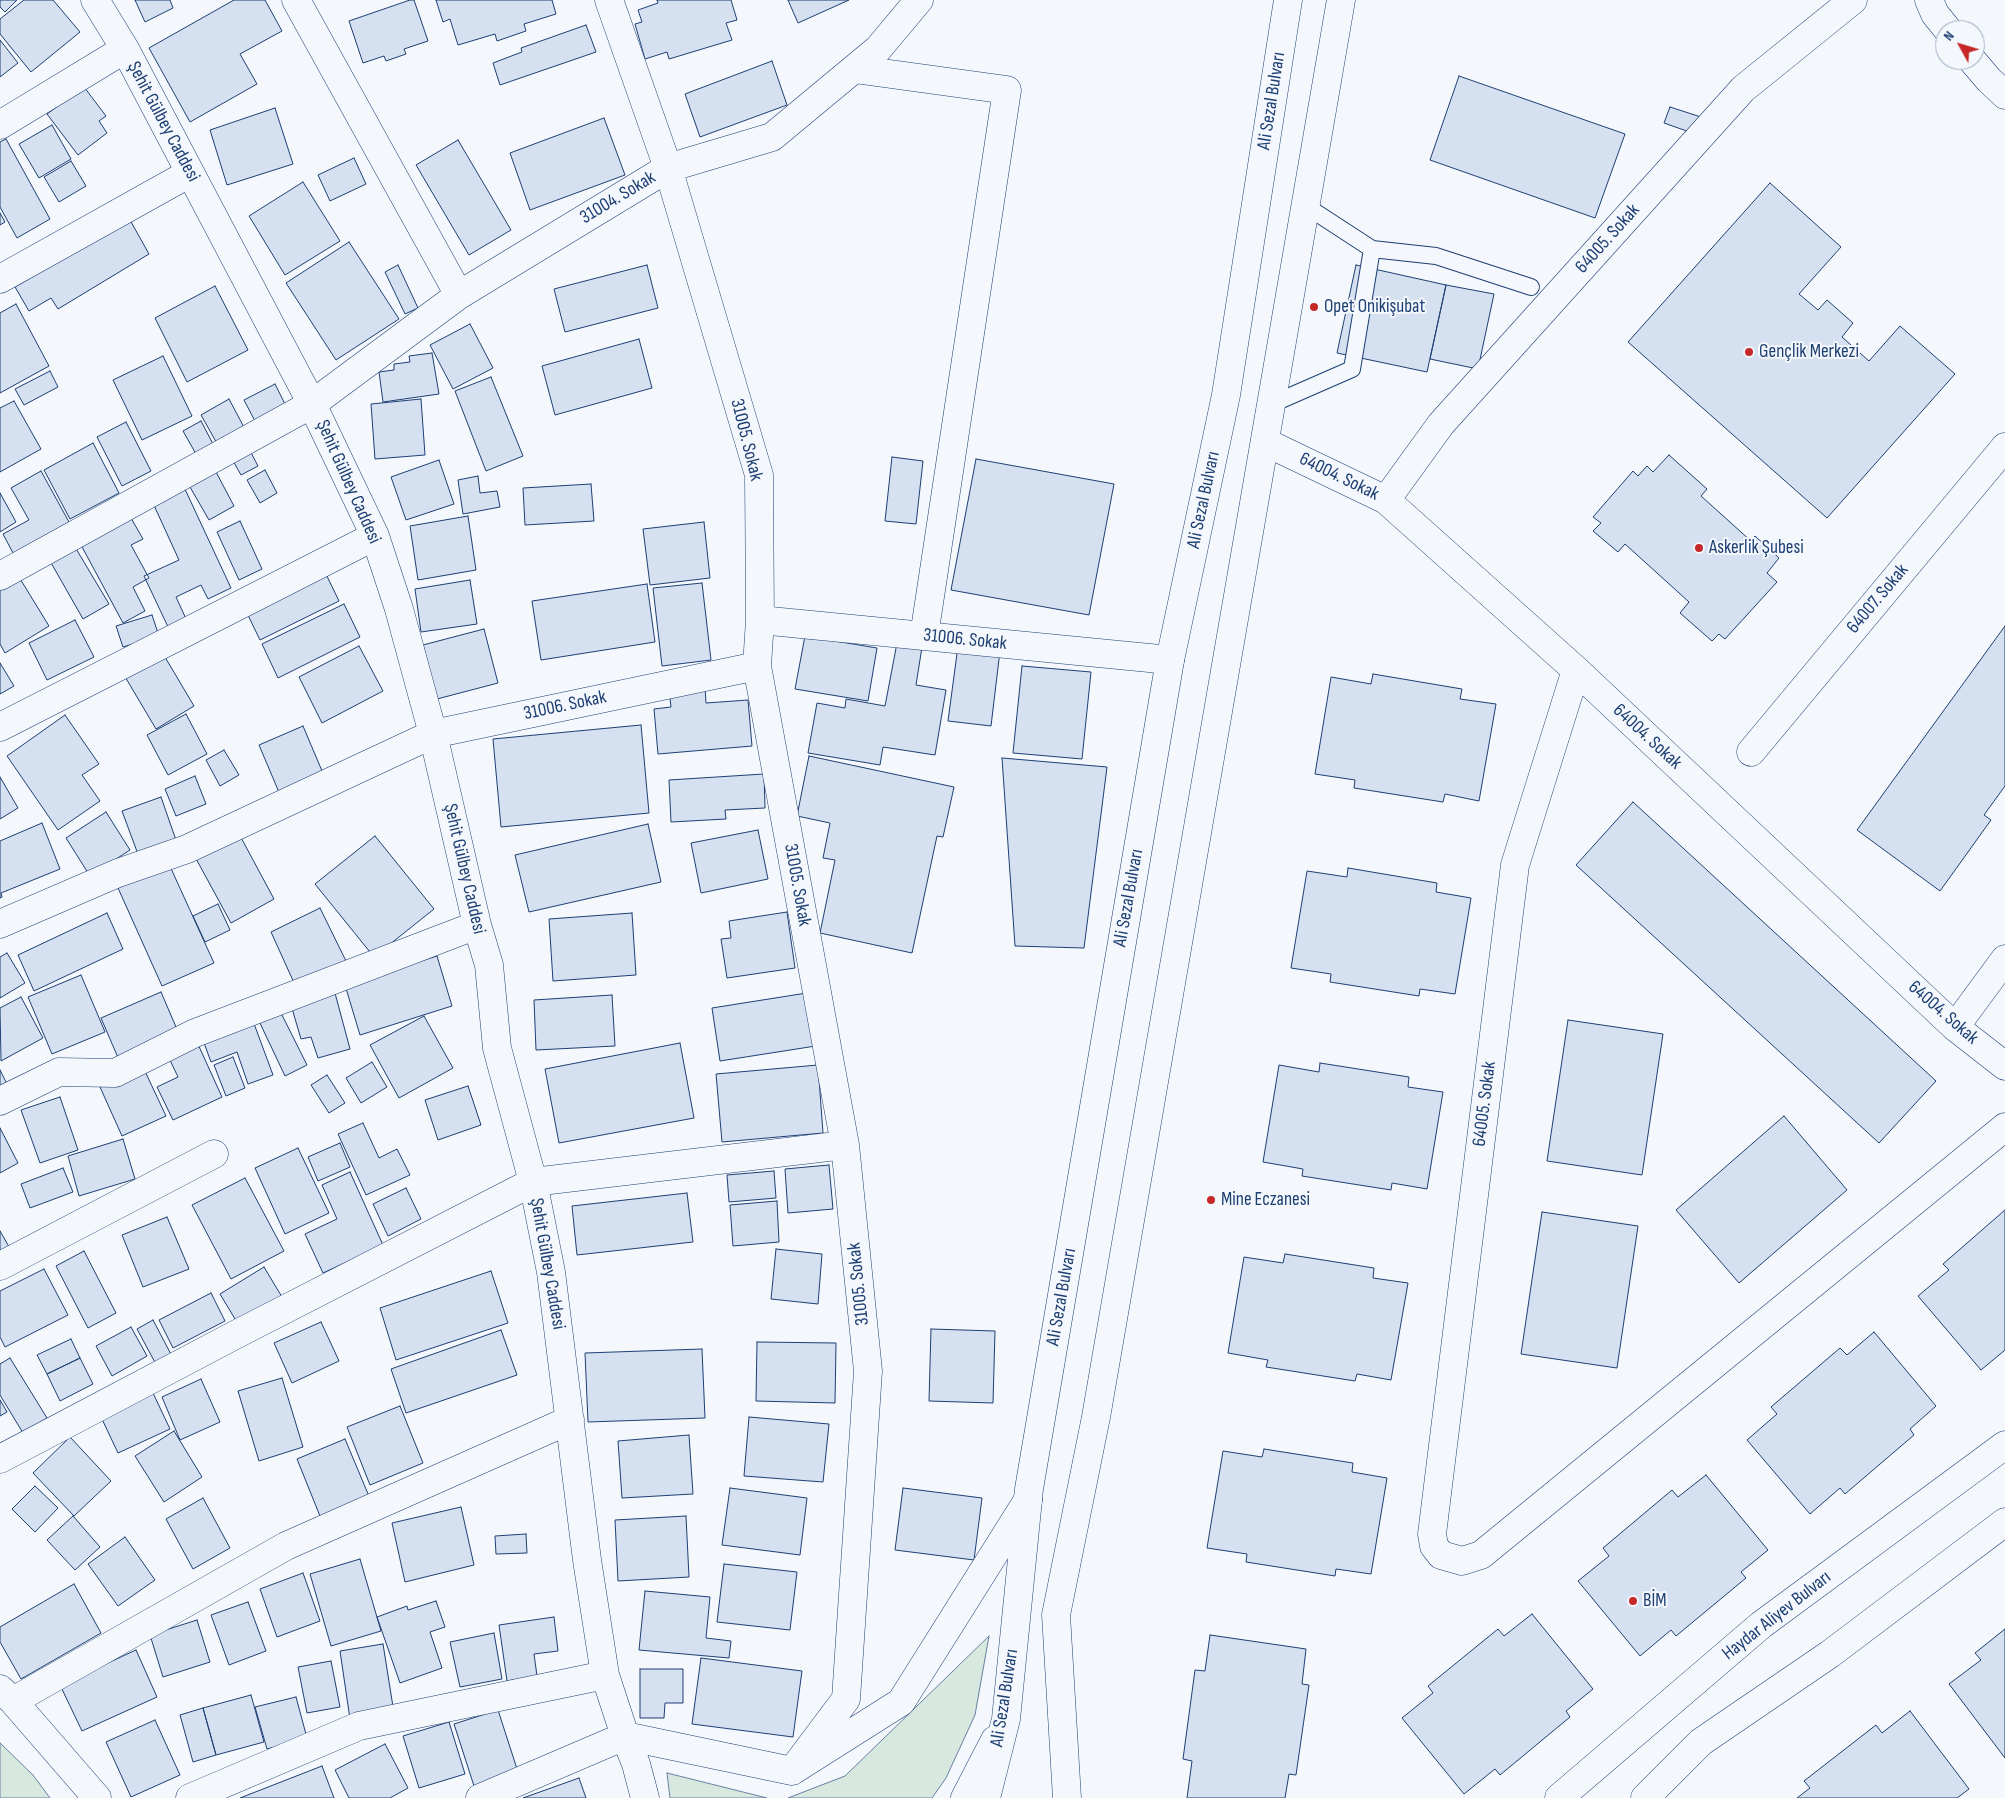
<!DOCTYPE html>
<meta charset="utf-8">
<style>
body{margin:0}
#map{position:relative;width:2005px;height:1798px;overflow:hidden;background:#f4f7fb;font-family:"Sofia Sans Condensed",sans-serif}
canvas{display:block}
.north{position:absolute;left:1935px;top:20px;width:50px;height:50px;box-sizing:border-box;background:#f4f7fb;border:1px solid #9eadc5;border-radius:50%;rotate:309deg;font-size:14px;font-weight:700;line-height:20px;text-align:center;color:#1d3f73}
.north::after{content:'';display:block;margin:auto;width:18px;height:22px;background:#c62828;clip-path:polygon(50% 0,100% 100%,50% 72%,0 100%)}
</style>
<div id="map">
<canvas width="2005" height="1798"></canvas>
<div class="north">N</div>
</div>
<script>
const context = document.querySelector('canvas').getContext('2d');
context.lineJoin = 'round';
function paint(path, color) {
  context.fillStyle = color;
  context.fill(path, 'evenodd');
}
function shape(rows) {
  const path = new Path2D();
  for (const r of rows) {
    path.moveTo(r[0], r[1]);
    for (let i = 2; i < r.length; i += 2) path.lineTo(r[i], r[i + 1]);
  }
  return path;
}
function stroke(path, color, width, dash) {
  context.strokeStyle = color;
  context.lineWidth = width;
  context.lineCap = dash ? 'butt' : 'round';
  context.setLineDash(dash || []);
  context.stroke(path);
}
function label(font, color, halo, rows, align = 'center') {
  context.font = font + ' "Sofia Sans Condensed",sans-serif';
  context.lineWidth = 4;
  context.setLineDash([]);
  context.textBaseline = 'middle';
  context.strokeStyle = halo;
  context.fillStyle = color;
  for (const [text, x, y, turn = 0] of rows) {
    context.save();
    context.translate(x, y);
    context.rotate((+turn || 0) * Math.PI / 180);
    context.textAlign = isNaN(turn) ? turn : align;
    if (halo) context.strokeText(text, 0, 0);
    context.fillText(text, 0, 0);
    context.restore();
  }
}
const green = shape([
 [989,1636,975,1715,946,1778,932,1798,788,1798,845,1776,989,1636],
 [0,1743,33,1775,50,1798,0,1798,0,1743],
 [667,1773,767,1798,670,1798,667,1773]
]);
const building = shape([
 [0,0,17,0,5,12,0,7,0,0],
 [24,0,53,0,80,32,31,72,0,34,0,19,24,0],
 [135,0,170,0,173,8,145,22,135,0],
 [234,0,265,0,282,31,240,54,257,84,190,122,149,48,234,0],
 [410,0,414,0,428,41,404,49,406,54,386,61,384,56,363,63,349,21,410,0],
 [436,0,552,0,556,14,524,24,526,31,497,41,495,34,458,45,450,19,443,22,436,0],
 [657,0,731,0,737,20,726,23,732,40,669,59,667,52,645,59,635,24,642,22,638,10,658,3,657,0],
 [788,0,849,0,798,23,788,0],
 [586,25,596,52,500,85,493,63,522,52,521,48,586,25],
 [0,40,18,63,0,77,0,40],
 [772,61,787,105,700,137,685,94,772,61],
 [1459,76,1625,134,1595,218,1430,160,1459,76],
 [84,87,106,116,99,121,107,133,78,155,47,114,84,87],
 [1670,107,1704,118,1698,135,1664,123,1670,107],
 [275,108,293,164,227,185,210,130,275,108],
 [604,118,625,175,530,210,510,153,604,118],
 [52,125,71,159,39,178,19,144,52,125],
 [6,139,50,219,17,238,0,207,0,142,6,139],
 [458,140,511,230,469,255,416,165,458,140],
 [354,158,366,184,330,201,318,175,354,158],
 [71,161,86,186,59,202,44,177,71,161],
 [303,182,340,241,285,275,249,216,303,182],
 [1770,183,1841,247,1799,294,1818,310,1827,300,1853,323,1842,337,1869,361,1900,326,1955,374,1827,518,1628,342,1770,183],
 [0,213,5,222,0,225,0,213],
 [130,220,149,254,58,309,51,298,29,311,15,287,130,220],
 [349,242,399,319,336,360,286,283,349,242],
 [398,265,418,308,405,314,385,272,398,265],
 [647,265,658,308,565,332,554,289,647,265],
 [1356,265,1446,285,1427,372,1337,353,1356,265],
 [1446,285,1494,294,1478,369,1430,359,1446,285],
 [215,286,248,350,187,382,155,318,215,286],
 [16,304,49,366,0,393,0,313,16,304],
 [470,324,493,368,453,389,430,345,470,324],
 [639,339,652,388,555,415,542,366,639,339],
 [432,353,439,394,383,402,379,372,394,370,394,364,410,362,409,356,432,353],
 [163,356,192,416,142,440,113,380,163,356],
 [50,371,58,387,24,405,15,389,50,371],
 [491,377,523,456,486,471,455,391,491,377],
 [275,384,287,408,257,425,244,400,275,384],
 [229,399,246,431,219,447,201,415,229,399],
 [421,399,425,455,375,459,371,404,421,399],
 [14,401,41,449,0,472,0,408,14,401],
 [201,421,213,444,196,454,183,431,201,421],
 [126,422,151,471,122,486,97,437,126,422],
 [93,443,119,493,70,519,44,470,93,443],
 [246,443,258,466,241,475,228,452,246,443],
 [1669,455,1707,489,1701,496,1751,541,1755,536,1779,558,1767,573,1777,582,1725,639,1719,634,1712,641,1680,613,1689,602,1625,544,1618,552,1593,531,1601,523,1593,517,1633,471,1638,476,1647,466,1653,472,1669,455],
 [892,457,923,461,916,524,885,521,892,457],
 [976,459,1114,484,1089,615,951,590,976,459],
 [439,460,454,504,406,520,391,477,439,460],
 [265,470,277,493,260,503,247,480,265,470],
 [41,471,69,522,13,553,3,534,29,520,11,488,41,471],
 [216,472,234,506,209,520,190,487,216,472],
 [478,476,480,493,497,491,500,507,463,514,458,480,478,476],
 [591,484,594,521,525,525,523,488,591,484],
 [184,487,231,588,208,599,201,585,176,597,187,621,169,629,144,576,179,560,152,501,184,487],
 [0,493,16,522,0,532,0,493],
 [468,516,476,570,418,580,410,526,468,516],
 [131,518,143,539,131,545,149,578,133,587,145,611,123,623,81,545,131,518],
 [240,521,262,569,239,580,217,532,240,521],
 [704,522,710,578,650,585,643,529,704,522],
 [75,547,109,604,83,619,50,561,75,547],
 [323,568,339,601,260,640,244,607,323,568],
 [19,577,49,626,5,653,0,644,0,588,19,577],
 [470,580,477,624,421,632,415,589,470,580],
 [702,583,711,660,662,666,653,588,702,583],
 [647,584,655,642,541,660,532,601,647,584],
 [344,604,360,637,278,678,262,644,344,604],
 [152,615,159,636,123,647,116,626,152,615],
 [75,620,94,657,47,680,29,643,75,620],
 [2005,626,2005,786,1984,815,1991,820,1940,891,1857,830,2005,626],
 [484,629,498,683,437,699,423,645,484,629],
 [805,636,877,648,868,701,795,689,805,636],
 [897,643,922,647,916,685,946,690,935,755,883,747,880,765,808,753,817,703,845,708,846,699,885,706,897,643],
 [359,646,383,691,322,723,299,677,359,646],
 [958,646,1000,651,991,726,948,721,958,646],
 [162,652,194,706,156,729,124,675,162,652],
 [0,663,14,686,0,694,0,663],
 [1022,666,1091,672,1082,759,1013,753,1022,666],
 [1373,674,1462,689,1460,699,1496,704,1479,801,1445,794,1443,802,1354,788,1355,780,1315,774,1331,677,1371,684,1373,674],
 [705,686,706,703,748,700,752,746,658,754,654,709,671,707,669,689,705,686],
 [186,714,207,754,168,775,147,735,186,714],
 [65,715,99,764,82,775,100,801,58,830,7,756,65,715],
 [641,725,649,813,501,827,493,739,641,725],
 [303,726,325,778,281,797,259,745,303,726],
 [224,750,239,775,220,786,206,760,224,750],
 [809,756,954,787,943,837,937,836,912,953,820,933,835,860,823,858,830,823,797,816,809,756],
 [1002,758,1107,767,1084,948,1015,946,1002,758],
 [764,774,765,808,725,810,726,819,671,822,669,780,764,774],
 [195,776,206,804,176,816,165,789,195,776],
 [0,777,18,808,0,819,0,777],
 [161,797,177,843,139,857,122,811,161,797],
 [1633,802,1936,1081,1879,1143,1576,865,1633,802],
 [106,812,130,850,90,876,66,838,106,812],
 [42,823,60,869,1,893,2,897,0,898,0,841,42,823],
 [648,824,661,882,529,912,515,855,648,824],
 [758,830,768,879,701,893,691,843,758,830],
 [238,832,274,899,231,923,194,855,238,832],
 [375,836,434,909,374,957,315,884,375,836],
 [169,864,214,963,162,986,118,888,169,864],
 [1348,868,1437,883,1436,892,1471,898,1455,994,1420,989,1419,996,1330,982,1331,974,1291,968,1307,871,1347,877,1348,868],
 [218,904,230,930,205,942,193,916,218,904],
 [320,908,346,961,295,985,271,932,320,908],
 [787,912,795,968,727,978,721,939,731,938,729,921,787,912],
 [107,913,123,949,34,991,18,955,107,913],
 [632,913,636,975,553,981,549,919,632,913],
 [7,953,25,983,0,998,0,957,7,953],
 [437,956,452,1006,360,1035,345,985,437,956],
 [81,975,105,1032,52,1054,28,997,81,975],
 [161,992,179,1034,119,1060,101,1018,161,992],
 [813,992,822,1045,720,1061,712,1008,813,992],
 [335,993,350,1049,318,1058,311,1037,301,1039,291,1005,335,993],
 [612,995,615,1046,536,1050,534,1000,612,995],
 [21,997,43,1038,1,1061,0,1008,21,997],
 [280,1011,307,1065,285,1076,259,1021,280,1011],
 [424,1016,453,1068,399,1098,370,1045,424,1016],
 [1568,1020,1663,1034,1642,1175,1547,1161,1568,1020],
 [253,1021,273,1075,248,1084,237,1052,211,1062,203,1040,253,1021],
 [197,1042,222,1097,173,1120,157,1087,178,1077,168,1056,197,1042],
 [680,1043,694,1118,559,1143,545,1069,680,1043],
 [233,1057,245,1088,226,1096,214,1065,233,1057],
 [372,1062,387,1087,361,1103,346,1078,372,1062],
 [1320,1063,1409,1077,1408,1087,1443,1092,1427,1189,1392,1183,1391,1190,1302,1176,1303,1169,1263,1162,1279,1065,1319,1072,1320,1063],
 [818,1065,823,1133,722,1142,716,1074,818,1065],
 [143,1067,166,1116,122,1136,100,1087,143,1067],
 [0,1070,9,1088,0,1093,0,1070],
 [327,1075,345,1103,329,1113,311,1085,327,1075],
 [468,1086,481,1125,438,1140,425,1100,468,1086],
 [60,1097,78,1150,40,1163,21,1110,60,1097],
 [1784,1116,1847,1190,1739,1283,1676,1210,1784,1116],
 [363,1123,379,1158,397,1149,410,1175,366,1195,338,1134,363,1123],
 [0,1128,18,1163,0,1173,0,1128],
 [123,1139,135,1179,79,1196,68,1156,123,1139],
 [340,1143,350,1167,318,1181,308,1157,340,1143],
 [298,1148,329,1213,285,1234,255,1168,298,1148],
 [829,1165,833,1209,788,1213,785,1169,829,1165],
 [63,1168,73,1192,30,1208,21,1184,63,1168],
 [774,1171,776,1198,729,1202,727,1175,774,1171],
 [350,1172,383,1245,323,1273,305,1234,337,1219,322,1185,350,1172],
 [245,1178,284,1251,231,1279,192,1205,245,1178],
 [406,1188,421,1219,388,1236,373,1204,406,1188],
 [687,1193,693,1242,577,1255,572,1206,687,1193],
 [777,1201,779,1242,733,1246,730,1205,777,1201],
 [2005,1210,2005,1350,1981,1370,1918,1296,1949,1270,1943,1264,2005,1210],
 [1542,1212,1638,1226,1617,1368,1521,1354,1542,1212],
 [167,1217,189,1269,143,1287,122,1235,167,1217],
 [0,1231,12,1252,0,1258,0,1231],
 [776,1249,822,1254,818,1304,771,1299,776,1249],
 [84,1251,116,1313,88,1328,56,1266,84,1251],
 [1285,1254,1374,1268,1373,1278,1408,1283,1391,1380,1357,1374,1355,1381,1266,1367,1268,1360,1228,1353,1244,1257,1283,1263,1285,1254],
 [264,1267,285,1302,241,1329,220,1294,264,1267],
 [44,1269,68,1315,5,1347,0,1337,0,1291,44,1269],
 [491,1271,508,1323,396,1360,380,1308,491,1271],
 [211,1293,225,1321,173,1348,159,1320,211,1293],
 [153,1320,174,1360,158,1368,137,1329,153,1320],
 [321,1322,339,1361,292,1383,274,1343,321,1322],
 [131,1327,147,1356,112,1376,96,1346,131,1327],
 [931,1329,995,1331,993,1403,929,1401,931,1329],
 [501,1330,517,1375,406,1413,391,1369,501,1330],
 [1874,1332,1936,1406,1910,1429,1914,1435,1845,1494,1840,1488,1810,1514,1747,1440,1777,1414,1771,1407,1840,1348,1847,1355,1874,1332],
 [71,1339,80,1358,47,1374,37,1355,71,1339],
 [757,1342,836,1343,835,1403,756,1401,757,1342],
 [702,1349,705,1418,588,1422,585,1353,702,1349],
 [10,1358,47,1418,23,1433,0,1395,0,1364,10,1358],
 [80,1358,93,1384,60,1401,47,1374,80,1358],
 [282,1378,303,1447,259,1461,238,1391,282,1378],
 [201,1379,220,1422,180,1440,162,1397,201,1379],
 [153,1393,170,1429,118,1453,101,1417,153,1393],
 [0,1400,7,1412,0,1416,0,1400],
 [400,1406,423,1463,370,1485,347,1427,400,1406],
 [749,1417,829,1424,823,1482,744,1476,749,1417],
 [174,1431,202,1477,164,1502,135,1456,174,1431],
 [689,1435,693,1494,622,1498,618,1441,689,1435],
 [70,1437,111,1481,74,1516,33,1473,70,1437],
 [345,1439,371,1501,322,1521,297,1459,345,1439],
 [1264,1449,1353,1463,1352,1472,1387,1478,1371,1574,1336,1569,1335,1576,1246,1562,1247,1554,1207,1548,1223,1451,1262,1457,1264,1449],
 [1706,1475,1768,1550,1741,1572,1746,1578,1676,1636,1671,1630,1640,1656,1578,1581,1609,1556,1603,1548,1672,1490,1678,1497,1706,1475],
 [35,1486,58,1508,35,1532,12,1509,35,1486],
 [730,1488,807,1498,800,1555,722,1545,730,1488],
 [903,1488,982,1498,974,1560,895,1550,903,1488],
 [203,1498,230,1548,193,1569,166,1519,203,1498],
 [461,1507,474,1565,405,1582,392,1523,461,1507],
 [73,1516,100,1547,75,1570,47,1540,73,1516],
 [686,1516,689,1577,618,1581,615,1520,686,1516],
 [526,1534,527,1553,496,1554,495,1536,526,1534],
 [125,1537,155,1580,118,1606,88,1564,125,1537],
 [360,1559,381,1631,331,1646,310,1574,360,1559],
 [724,1564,797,1572,790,1630,717,1622,724,1564],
 [303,1573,320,1621,277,1637,260,1589,303,1573],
 [74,1584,101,1633,21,1679,0,1642,0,1627,74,1584],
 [645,1591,710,1597,706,1638,731,1641,729,1658,639,1650,645,1591],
 [436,1601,445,1627,430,1632,442,1668,400,1683,377,1617,407,1606,408,1610,436,1601],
 [248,1602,266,1651,229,1665,211,1615,248,1602],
 [1532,1614,1593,1689,1566,1711,1570,1717,1500,1775,1495,1769,1464,1794,1402,1718,1433,1693,1428,1686,1498,1629,1504,1636,1532,1614],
 [554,1617,558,1651,534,1654,537,1676,507,1681,499,1625,554,1617],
 [197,1620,210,1662,163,1677,150,1635,197,1620],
 [2005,1629,2005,1758,1949,1684,1981,1660,1975,1653,2005,1629],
 [494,1633,502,1679,460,1687,450,1642,494,1633],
 [1210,1635,1306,1649,1302,1684,1309,1685,1296,1775,1289,1774,1285,1798,1187,1798,1192,1761,1183,1759,1195,1670,1205,1671,1210,1635],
 [383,1644,394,1713,350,1719,340,1651,383,1644],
 [136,1650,157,1697,82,1731,60,1685,136,1650],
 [701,1658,802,1671,793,1737,692,1724,701,1658],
 [331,1661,340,1707,307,1713,298,1667,331,1661],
 [640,1669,683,1669,683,1703,665,1703,664,1718,640,1718,640,1669],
 [251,1695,264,1742,216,1755,203,1708,251,1695],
 [296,1697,307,1738,267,1749,255,1707,296,1697],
 [203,1708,216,1755,193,1762,180,1715,203,1708],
 [498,1710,518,1772,474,1786,454,1724,498,1710],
 [1910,1711,1969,1789,1957,1798,1797,1798,1810,1788,1804,1781,1876,1725,1882,1733,1910,1711],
 [155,1720,180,1775,131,1797,106,1742,155,1720],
 [449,1722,465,1774,419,1788,403,1736,449,1722],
 [385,1744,408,1788,390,1798,349,1798,335,1770,385,1744],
 [322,1766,334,1798,240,1798,322,1766],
 [579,1778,586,1798,523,1798,579,1778]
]);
const lane = shape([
 [1372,249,1436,256,1531,287],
 [1272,404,1352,369,1372,249,1306,206]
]);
const street = shape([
 [95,0,125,49,312,404,375,536,399,609,433,734,477,925,489,965,497,1048,533,1182,551,1272,587,1560,605,1675,625,1736,636,1764,645,1798],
 [296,0,459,295],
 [609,0,668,168,759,475,760,620,757,666,845,1145,868,1371,846,1699,792,1771],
 [1929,0,1935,14,1948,30],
 [1972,60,1989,80,2005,95],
 [854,69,1007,90,924,636],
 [0,125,125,49],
 [0,279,190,173],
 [1265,442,1386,500,1576,670,1955,1027,2005,1066],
 [1386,500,1441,424,1743,89,1853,0],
 [0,576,312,404,459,295,668,168,772,137,878,49,919,0],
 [760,620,1170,660],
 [1576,670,1515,865,1432,1534,1434,1546,1441,1555,1462,1561,1481,1555,2005,1127],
 [0,727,375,536],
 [1751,752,2005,447],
 [0,924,118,873,187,849,433,734,757,666],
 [1955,1027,2005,959],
 [0,1101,59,1072,115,1073,195,1033,477,925],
 [0,1266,214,1154],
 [0,1459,235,1335,533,1182,845,1145],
 [0,1689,13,1701,97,1798],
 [13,1701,286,1546,570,1420],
 [190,1798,359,1726,605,1675],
 [480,1798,625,1736,792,1771,901,1702,1028,1500],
 [965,1798,995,1740]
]);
const secondary = shape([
 [986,1798,1006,1719,1029,1489,1170,660,1226,395,1288,0],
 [1067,1798,1056,1615,1096,1417,1341,0],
 [1559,1798,1761,1625,2005,1445],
 [1645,1798,1701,1742,1830,1654,2005,1522]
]);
const markers = [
 [1314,307,5,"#c62828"],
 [1749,352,5,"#c62828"],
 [1699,548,5,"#c62828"],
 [1211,1200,5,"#c62828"],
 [1633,1601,5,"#c62828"]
];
const streetNames = [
 ["Ali Sezal Bulvarı",1272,101,-81],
 ["Şehit Gülbey Caddesi",163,122,62],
 ["31004. Sokak",618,198,-31],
 ["64005. Sokak",1608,239,-48],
 ["31005. Sokak",746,440,76],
 ["64004. Sokak",1339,477,26],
 ["Şehit Gülbey Caddesi",348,482,66],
 ["Ali Sezal Bulvarı",1204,500,-78],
 ["64007. Sokak",1878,599,-50],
 ["31006. Sokak",965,640,6],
 ["31006. Sokak",565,706,-12],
 ["64004. Sokak",1647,737,43],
 ["Şehit Gülbey Caddesi",464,869,77],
 ["31005. Sokak",797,885,80],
 ["Ali Sezal Bulvarı",1129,898,-80],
 ["64004. Sokak",1943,1013,41],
 ["64005. Sokak",1485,1104,-83],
 ["Şehit Gülbey Caddesi",547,1264,80],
 ["31005. Sokak",859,1284,-96],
 ["Ali Sezal Bulvarı",1062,1297,-80],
 ["Haydar Aliyev Bulvarı",1777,1616,-38],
 ["Ali Sezal Bulvarı",1005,1698,-81]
];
const poiNames = [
 ["Opet Onikişubat",1324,307],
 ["Gençlik Merkezi",1759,352],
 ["Askerlik Şubesi",1709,548],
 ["Mine Eczanesi",1221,1200],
 ["BİM",1643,1601]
];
paint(green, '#d7e8df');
stroke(green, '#687fa3', 1);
paint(building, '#d5e0f0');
stroke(building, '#1d3f73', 1);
stroke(lane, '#1d3f73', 18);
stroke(street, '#1d3f73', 29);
stroke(secondary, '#1d3f73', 29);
stroke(lane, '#f4f7fb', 16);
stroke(street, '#f4f7fb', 28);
stroke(secondary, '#f4f7fb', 28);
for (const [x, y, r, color] of markers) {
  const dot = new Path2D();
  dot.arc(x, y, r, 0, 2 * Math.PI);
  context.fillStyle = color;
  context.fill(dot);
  stroke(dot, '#f4f7fb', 2);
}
label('19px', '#1d3f73', '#f4f7fb', streetNames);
label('19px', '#1d3f73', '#f4f7fb', poiNames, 'left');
</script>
